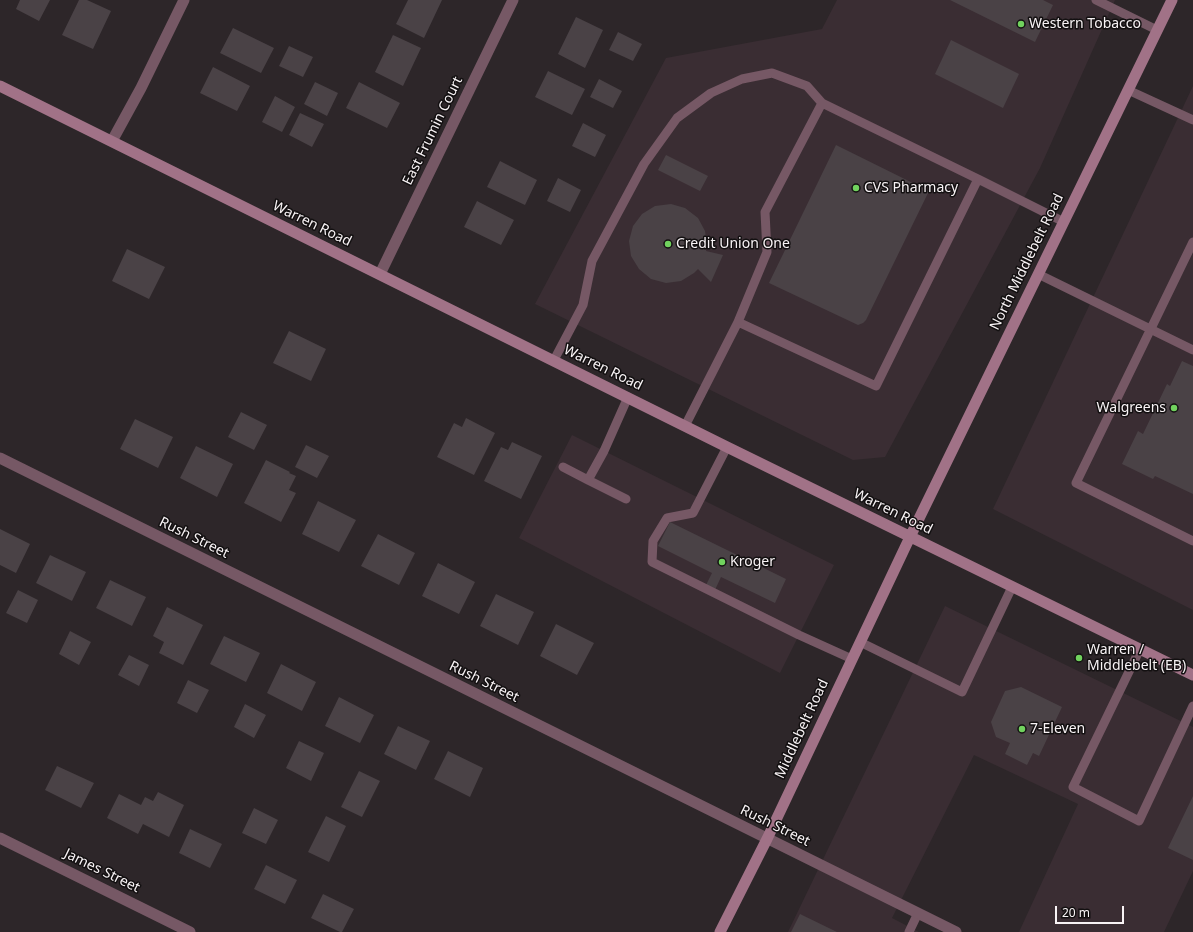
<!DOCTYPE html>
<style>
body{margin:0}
#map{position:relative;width:1193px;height:932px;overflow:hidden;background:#2d2629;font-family:"Noto Sans",sans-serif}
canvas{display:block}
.scale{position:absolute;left:1055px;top:906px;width:69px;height:18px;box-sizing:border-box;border:2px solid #f8f3f5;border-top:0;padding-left:5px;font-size:12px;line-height:14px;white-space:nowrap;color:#f8f3f5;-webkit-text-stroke:3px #131011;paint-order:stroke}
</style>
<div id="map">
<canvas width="1193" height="932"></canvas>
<div class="scale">20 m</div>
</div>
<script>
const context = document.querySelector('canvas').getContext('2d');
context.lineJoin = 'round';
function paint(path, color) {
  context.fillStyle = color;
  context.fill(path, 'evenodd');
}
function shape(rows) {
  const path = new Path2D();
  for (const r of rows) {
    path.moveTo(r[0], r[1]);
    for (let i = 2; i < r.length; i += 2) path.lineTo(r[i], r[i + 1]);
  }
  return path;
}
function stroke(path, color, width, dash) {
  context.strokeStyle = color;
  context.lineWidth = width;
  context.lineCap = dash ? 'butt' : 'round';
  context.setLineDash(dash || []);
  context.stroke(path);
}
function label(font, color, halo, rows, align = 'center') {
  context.font = font + ' "Noto Sans",sans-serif';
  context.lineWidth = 3;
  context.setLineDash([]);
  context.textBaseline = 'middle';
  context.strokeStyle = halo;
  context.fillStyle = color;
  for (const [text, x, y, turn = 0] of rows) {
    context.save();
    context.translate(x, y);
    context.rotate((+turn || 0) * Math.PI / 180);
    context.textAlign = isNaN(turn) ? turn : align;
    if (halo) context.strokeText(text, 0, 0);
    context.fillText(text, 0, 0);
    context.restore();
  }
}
const built = shape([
 [837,0,1115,0,1040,168,885,457,853,460,535,304,666,58,822,29],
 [1193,86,1193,610,993,509],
 [572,435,834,565,780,673,519,538],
 [945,606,1193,727,1193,871,1164,932,1019,932,1078,804,974,755,892,918,919,932,788,932]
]);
const building = shape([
 [20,0,50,0,39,21,16,9],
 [79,0,87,0,111,11,93,49,62,35],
 [408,0,442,0,424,38,396,24],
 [950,0,1043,0,1053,5,1035,42],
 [576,17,603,30,585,68,558,54],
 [233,28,274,48,261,73,220,53],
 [618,32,642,44,633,61,609,50],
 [393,35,421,48,403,86,375,72],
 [951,40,1019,74,1003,108,935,74],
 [289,46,313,57,303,77,279,66],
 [213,67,250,86,237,111,200,93],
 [548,71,585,89,572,115,535,97],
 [599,79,622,91,613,108,590,97],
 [315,82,338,93,327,116,304,104],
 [359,82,400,103,387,128,346,108],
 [275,96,295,107,282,132,262,122],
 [300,113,324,124,312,147,289,135],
 [583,123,606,135,595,157,572,146],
 [836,145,929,191,866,320,863,323,858,325,769,283],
 [666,155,708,176,700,191,658,170],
 [500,161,537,180,525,205,487,187],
 [558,178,581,190,570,212,547,201],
 [477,201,514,220,501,245,464,227],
 [671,204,685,208,698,218,705,231,707,246,706,251,723,255,711,282,698,269,694,273,681,281,666,283,651,279,639,269,631,256,629,241,633,226,642,214,655,206],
 [127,249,165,267,149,299,112,281],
 [289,331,326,349,311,381,273,363],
 [1182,361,1193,366,1193,494,1155,476,1153,479,1122,464,1138,431,1143,434,1167,384,1170,386],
 [241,412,267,425,254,450,228,437],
 [466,418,495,433,474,475,437,457,454,423,462,427],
 [135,419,173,437,158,468,120,449],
 [512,442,542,456,521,499,484,481,501,447,508,450],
 [306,445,329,456,317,478,295,467],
 [196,446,233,464,217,497,180,478],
 [266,460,290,472,289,473,296,476,289,490,296,493,281,522,244,503],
 [318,501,356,520,339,552,302,534],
 [670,522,786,579,775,603,721,577,714,592,705,587,712,573,658,546],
 [0,529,30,544,16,573,0,565],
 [378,534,415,553,399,585,361,566],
 [50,555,86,572,72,601,36,583],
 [438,563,475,582,459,614,422,596],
 [110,580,146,597,132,626,96,608],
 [18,590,38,600,27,623,6,613],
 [496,594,534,612,518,645,480,626],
 [167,607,203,625,183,665,159,653,164,642,153,636],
 [556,624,594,643,577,675,540,656],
 [70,631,91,642,79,665,59,654],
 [224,636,260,653,246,682,210,664],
 [129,655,149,665,139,686,118,675],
 [281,664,316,682,302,711,267,693],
 [188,680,209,690,197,713,177,703],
 [1021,687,1062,707,1039,756,1033,753,1027,765,1005,754,1010,743,996,737,991,722,1005,691],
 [339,697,374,715,360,743,325,726],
 [245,704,266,715,254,738,234,727],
 [398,726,430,741,416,770,384,754],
 [299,741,324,753,311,781,286,768],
 [448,751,483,768,470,797,434,779],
 [57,766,94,783,81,808,45,790],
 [359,771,380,781,362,817,341,807],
 [158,792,184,805,169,837,143,824,138,834,107,818,119,794,141,805,145,797,153,801],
 [1193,796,1193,860,1168,848],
 [254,808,278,820,266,844,242,833],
 [326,816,346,826,329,862,308,852],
 [190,829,222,844,210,868,179,853],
 [266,865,297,880,285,904,254,889],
 [323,894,354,909,342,932,340,932,311,918],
 [800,914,837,932,791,932]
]);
const service = shape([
 [1096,0,1157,30],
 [1128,90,1193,120],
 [978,179,1064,222],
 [1193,242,1076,483,1193,541],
 [1038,274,1193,350],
 [554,360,583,305,592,261,644,164,677,118,711,93,742,79,772,73,807,86,822,103],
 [685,426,738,322,767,252,765,212,822,103,978,179,876,386,738,322],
 [727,447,693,513,667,518,653,541,652,562,799,635,852,659],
 [563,467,588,480],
 [626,499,588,480,604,451,628,397],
 [860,642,962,692,1012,587],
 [1140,649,1073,787,1139,821,1193,706],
 [909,932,918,913]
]);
const minor = shape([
 [112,141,141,88,184,0],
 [380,274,513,0],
 [0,458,956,932],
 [0,838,190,932]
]);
const secondary = shape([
 [0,86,727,447,1193,675],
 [720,932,767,839,910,537,1172,0]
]);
const markers = [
 [1021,24,4,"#71d25e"],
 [856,188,4,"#71d25e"],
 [668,244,4,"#71d25e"],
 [1174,408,4,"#71d25e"],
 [722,562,4,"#71d25e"],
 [1079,658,4,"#71d25e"],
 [1022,729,4,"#71d25e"]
];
const poiNames = [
 ["Western Tobacco",1029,24],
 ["CVS Pharmacy",864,188],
 ["Credit Union One",676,244],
 ["Walgreens",1166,408,"right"],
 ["Kroger",730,562],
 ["Warren /",1087,650],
 ["Middlebelt (EB)",1087,666],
 ["7-Eleven",1030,729]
];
const streetNames = [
 ["East Frumin Court",433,131,-64],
 ["Warren Road",312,224,26],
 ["North Middlebelt Road",1027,262,-64],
 ["Warren Road",603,368,26],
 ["Warren Road",893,512,26],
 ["Rush Street",194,538,26],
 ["Rush Street",484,682,26],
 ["Middlebelt Road",802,729,-65],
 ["Rush Street",775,826,26],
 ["James Street",102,871,26]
];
paint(built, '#3a2d33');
paint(building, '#4a4246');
stroke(service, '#765865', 9);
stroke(minor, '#765865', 11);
stroke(secondary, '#a17287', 11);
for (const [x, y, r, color] of markers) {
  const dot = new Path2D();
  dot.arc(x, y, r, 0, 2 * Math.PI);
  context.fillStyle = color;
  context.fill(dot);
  stroke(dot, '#131011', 1.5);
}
label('14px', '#f8f3f5', '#131011', poiNames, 'left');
label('14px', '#f8f3f5', '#131011', streetNames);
</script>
